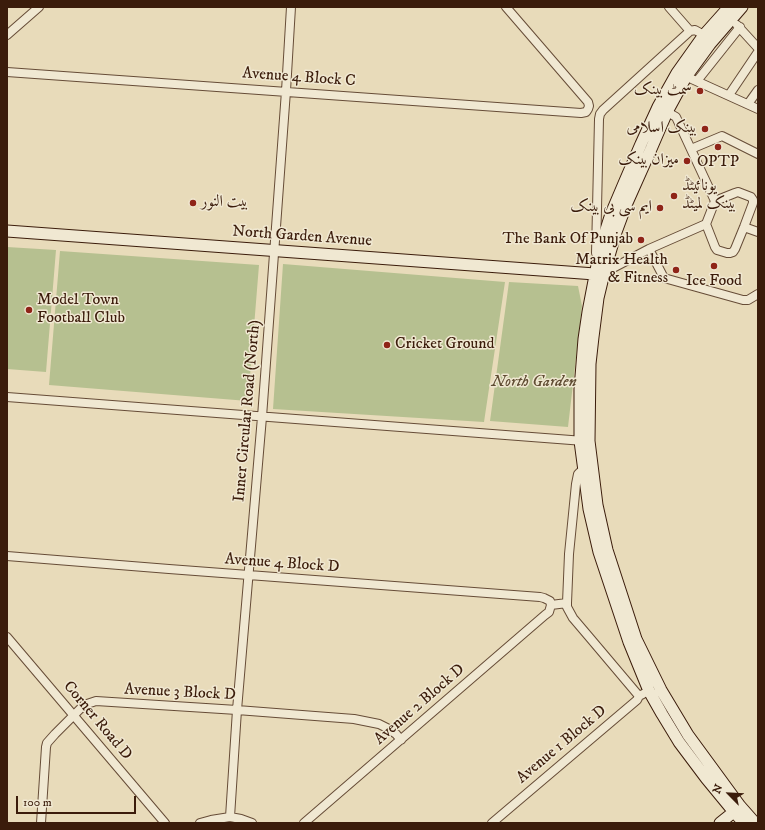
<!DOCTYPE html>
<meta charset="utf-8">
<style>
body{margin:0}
#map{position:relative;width:765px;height:830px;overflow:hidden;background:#e8dbba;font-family:"IM FELL DW Pica",serif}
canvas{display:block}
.frame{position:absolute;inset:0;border:8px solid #3b1c0b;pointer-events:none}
.north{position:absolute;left:709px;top:774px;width:40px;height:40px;-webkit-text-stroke:3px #f0e8d2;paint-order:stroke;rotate:294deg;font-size:11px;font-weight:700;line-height:16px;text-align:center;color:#3b1c0b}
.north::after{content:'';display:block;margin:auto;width:14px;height:18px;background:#3b1c0b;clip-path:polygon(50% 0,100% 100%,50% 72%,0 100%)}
.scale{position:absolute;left:16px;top:796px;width:120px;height:18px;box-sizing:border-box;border:2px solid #3b1c0b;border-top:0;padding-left:5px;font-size:12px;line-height:14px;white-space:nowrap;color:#3b1c0b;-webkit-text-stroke:3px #f0e8d2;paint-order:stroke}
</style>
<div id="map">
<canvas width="765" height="830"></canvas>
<div class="frame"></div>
<div class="north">N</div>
<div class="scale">100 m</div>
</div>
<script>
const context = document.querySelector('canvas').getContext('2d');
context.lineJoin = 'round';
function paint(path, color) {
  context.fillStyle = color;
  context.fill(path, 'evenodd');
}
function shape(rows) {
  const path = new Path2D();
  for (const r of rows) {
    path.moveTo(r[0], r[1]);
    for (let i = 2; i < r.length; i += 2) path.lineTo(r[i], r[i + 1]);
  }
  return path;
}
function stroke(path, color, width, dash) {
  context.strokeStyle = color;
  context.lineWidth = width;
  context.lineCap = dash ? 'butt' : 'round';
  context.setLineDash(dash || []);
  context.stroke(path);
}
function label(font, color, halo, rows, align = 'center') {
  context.font = font + ' "IM FELL DW Pica",Amiri,serif';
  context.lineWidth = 3;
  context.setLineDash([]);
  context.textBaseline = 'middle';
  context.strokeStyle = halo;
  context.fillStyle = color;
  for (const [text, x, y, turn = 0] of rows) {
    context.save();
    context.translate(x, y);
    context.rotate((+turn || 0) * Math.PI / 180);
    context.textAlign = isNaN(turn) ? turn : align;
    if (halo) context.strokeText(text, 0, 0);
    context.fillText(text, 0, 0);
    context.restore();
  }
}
const green = shape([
 [7,247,56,250,46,372,7,369],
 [60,251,259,265,248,401,49,385],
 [283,264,505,282,484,422,273,409],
 [509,282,578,286,582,306,568,427,490,421]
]);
const street = shape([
 [506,7,588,102,589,106,588,109],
 [669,7,690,31],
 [737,25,758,48],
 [7,35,39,7],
 [7,72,581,113,586,112,588,109],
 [683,75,758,109],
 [697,81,740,27],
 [729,95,758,52],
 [748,104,758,90],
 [691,149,722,136,758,154],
 [706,224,715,247,717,250,727,253,730,253,733,252,735,249,744,227,753,203,753,200,751,197,738,192,735,193,715,201],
 [744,227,758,232],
 [649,249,664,278,743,300,748,300,758,294],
 [596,253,599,119,600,114,603,110,690,31,695,30,704,35],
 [600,273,611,269,649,249,706,224,715,201,676,117,664,110],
 [7,397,584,441],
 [584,471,580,472,578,474,576,484,569,554,567,603,567,607,573,618,590,638,639,696],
 [7,556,169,569,540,597,544,598,550,601,551,605],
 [551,605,567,603],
 [7,637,165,823],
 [230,817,237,710,262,417,286,91,291,7],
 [41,823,46,747,47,743,55,734,84,705,96,701,237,710,354,719,379,724,387,728,396,734,401,740],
 [200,823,211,820,230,817,241,819,252,823],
 [304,823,545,615,549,612,551,605],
 [492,823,637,700,639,696,643,694]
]);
const secondary = shape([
 [729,7,704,35,677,73,658,107,641,144,625,181,611,214,603,239,598,260,588,312,584,339,580,389,580,441,589,509,599,552,629,642,649,691,662,714,679,742,706,778,734,812,744,823],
 [742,7,710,44,686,77,667,112,651,149,626,205,616,232,604,273,598,298,593,337,590,364,589,441,597,505,607,550,636,639,661,690,688,735,740,806,755,823],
 [7,231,595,274],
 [720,823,740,807]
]);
const markers = [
 [700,91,4,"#8f2418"],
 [705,129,4,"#8f2418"],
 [718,147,4,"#8f2418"],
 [687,161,4,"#8f2418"],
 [674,196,4,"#8f2418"],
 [193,203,4,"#8f2418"],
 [660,208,4,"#8f2418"],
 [641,240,4,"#8f2418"],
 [714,266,4,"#8f2418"],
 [676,270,4,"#8f2418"],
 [29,310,4,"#8f2418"],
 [387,345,4,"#8f2418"]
];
const streetNames = [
 ["Avenue 4 Block C",299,78,4],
 ["North Garden Avenue",302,237,4],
 ["Inner Circular Road (North)",248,411,-85],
 ["Avenue 4 Block D",282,564,4],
 ["Avenue 3 Block D",180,693,3],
 ["Avenue 2 Block D",420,705,-41],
 ["Corner Road D",97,721,50],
 ["Avenue 1 Block D",562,745,-40]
];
const poiNames = [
 ["سمٹ بینک",692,91],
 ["بینک اسلامی",697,129],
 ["میزان بینک",679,161],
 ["OPTP",718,163,"center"],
 ["یونائیٹڈ",682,187,"left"],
 ["بینک لمیٹڈ",682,205,"left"],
 ["بیت النور",201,203,"left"],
 ["ایم سی بی بینک",652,208],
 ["The Bank Of Punjab",633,240],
 ["Matrix Health",668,261],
 ["& Fitness",668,279],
 ["Ice Food",714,282,"center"],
 ["Model Town",37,301,"left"],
 ["Football Club",37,319,"left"],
 ["Cricket Ground",395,345,"left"]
];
const parkNames = [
 ["North Garden",534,383]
];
paint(green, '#b6c090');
stroke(street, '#664c37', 10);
stroke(secondary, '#3b1c0b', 13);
stroke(street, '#f0e8d2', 8);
stroke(secondary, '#f0e8d2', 11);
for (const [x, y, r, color] of markers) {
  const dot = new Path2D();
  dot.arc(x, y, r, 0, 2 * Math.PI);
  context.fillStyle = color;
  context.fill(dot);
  stroke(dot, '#f0e8d2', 1.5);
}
label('16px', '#3b1c0b', '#f0e8d2', streetNames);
label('16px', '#3b1c0b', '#f0e8d2', poiNames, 'right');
label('italic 16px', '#604d33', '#f0e8d2', parkNames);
</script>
